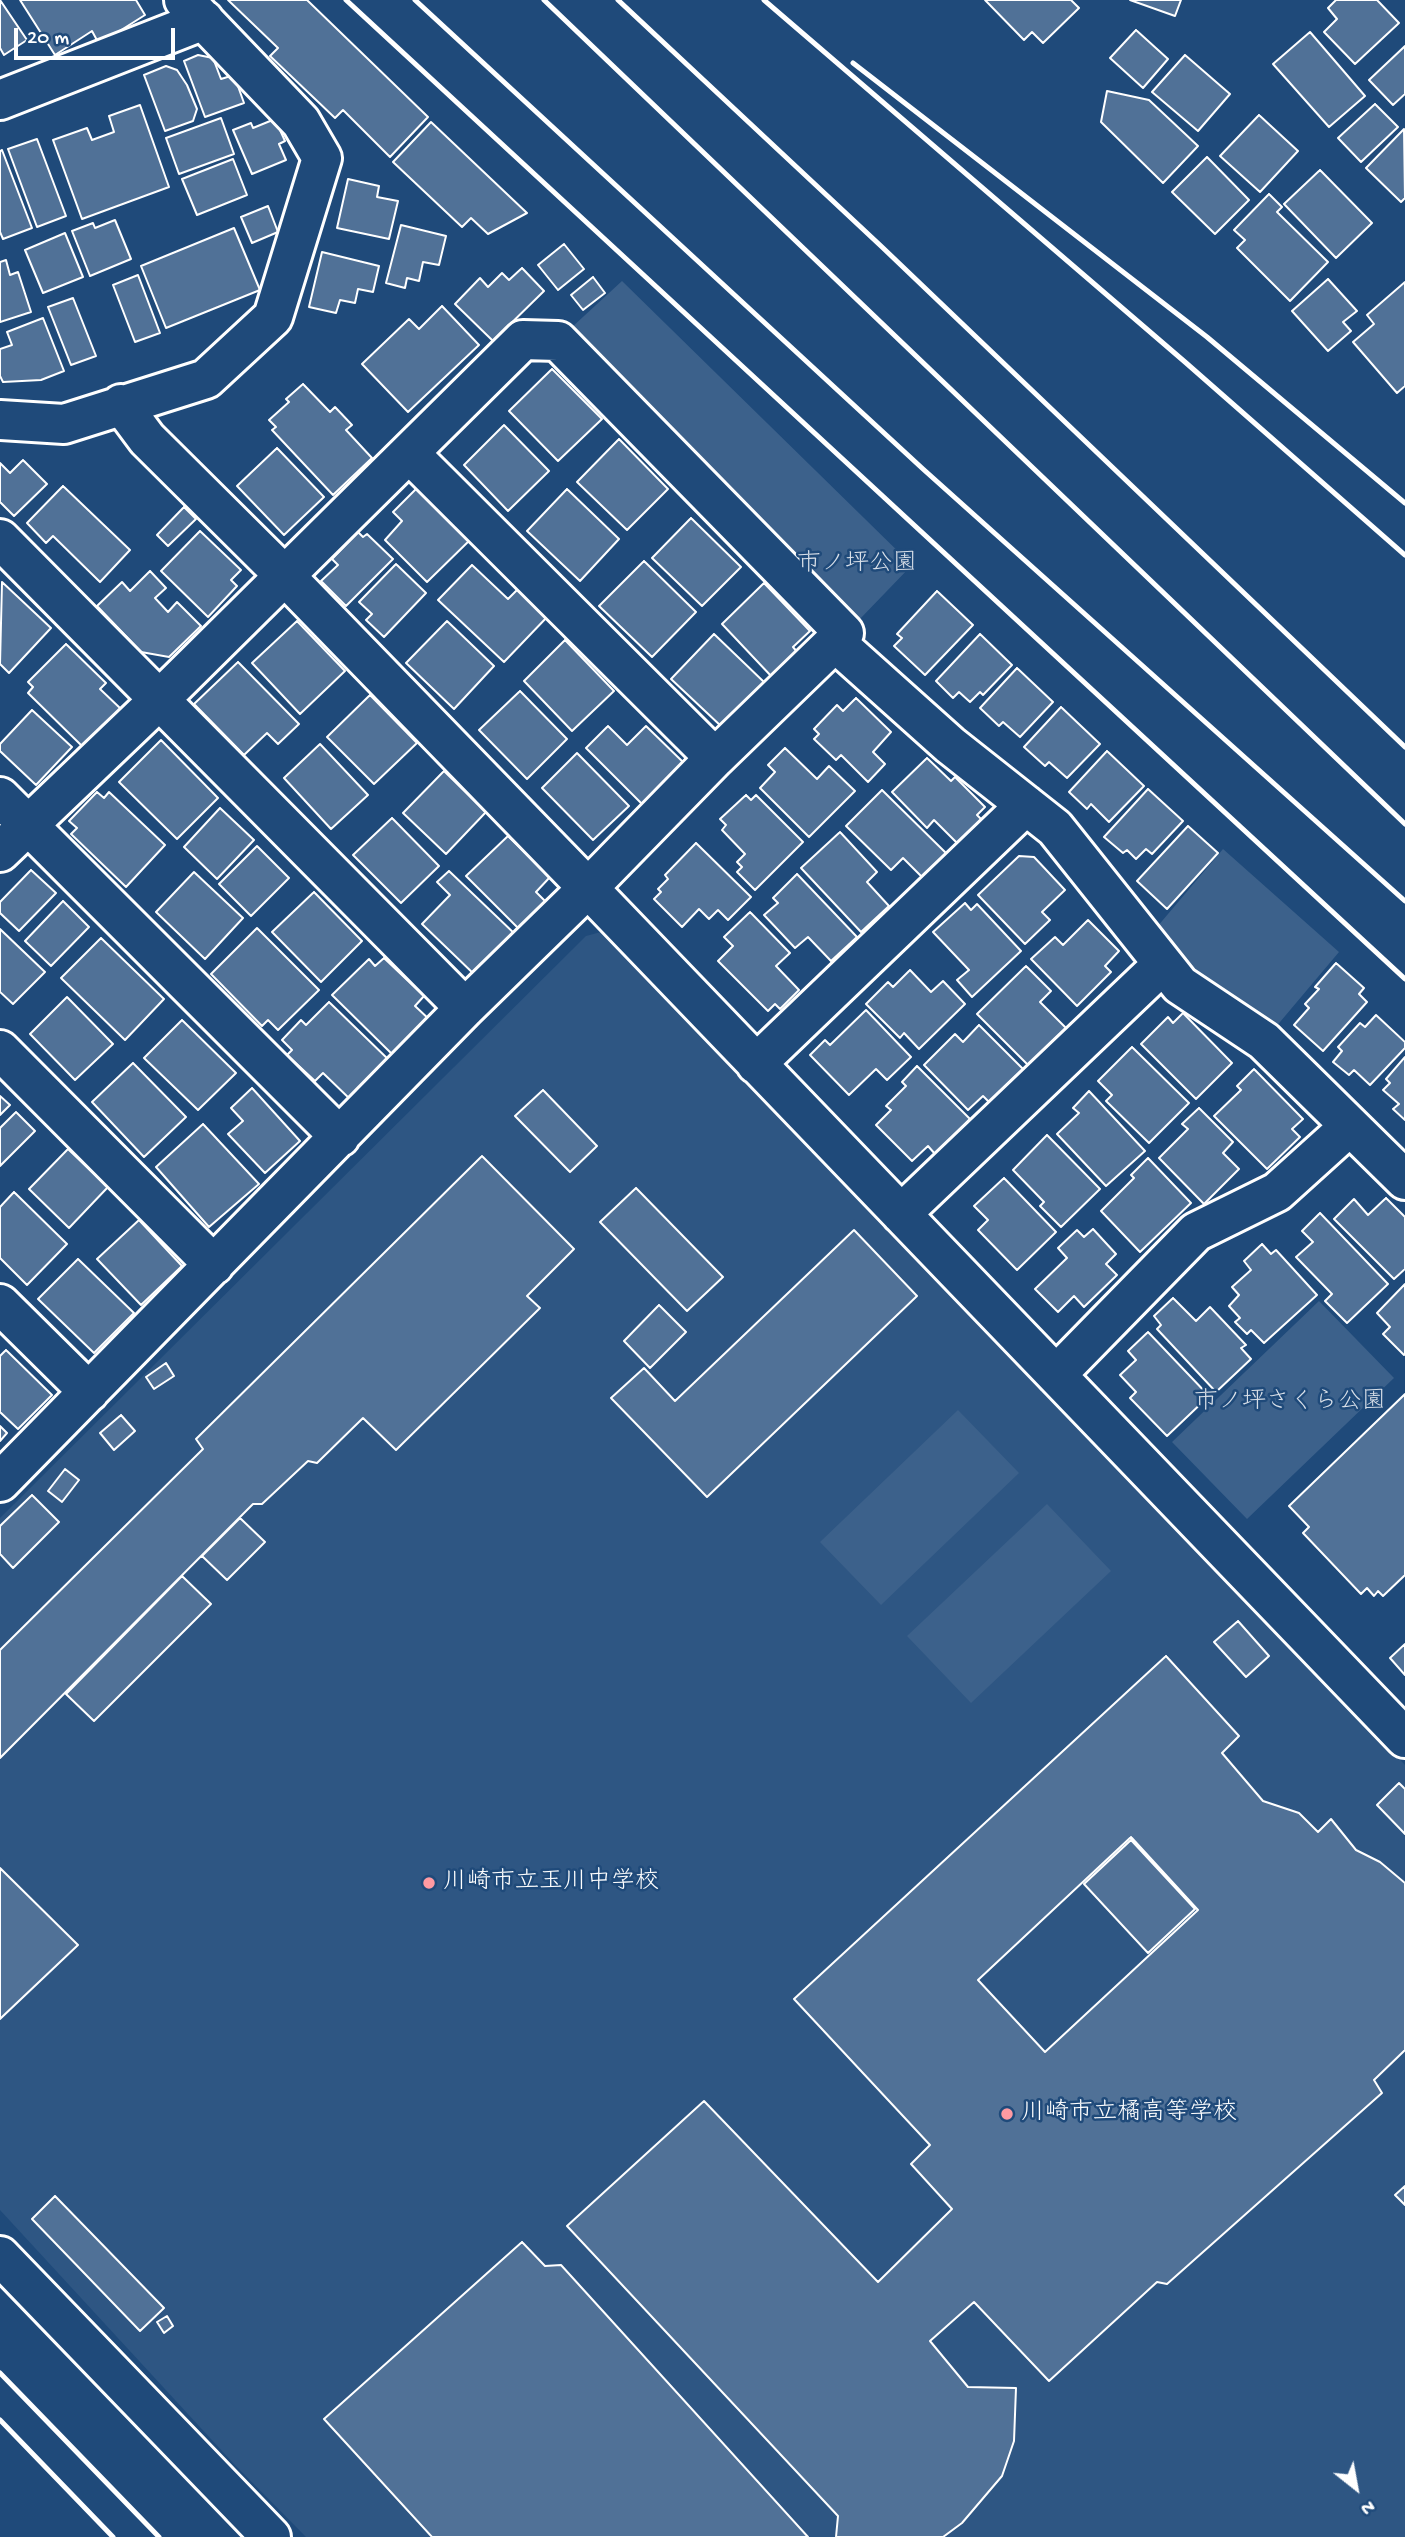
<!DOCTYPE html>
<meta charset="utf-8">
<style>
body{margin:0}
#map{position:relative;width:1405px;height:2537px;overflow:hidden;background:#1f4a7a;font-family:"Gochi Hand",sans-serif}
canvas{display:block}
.north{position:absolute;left:1321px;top:2453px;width:70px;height:70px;-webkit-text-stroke:5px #1f4a7a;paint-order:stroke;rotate:149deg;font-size:19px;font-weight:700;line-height:28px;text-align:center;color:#fff}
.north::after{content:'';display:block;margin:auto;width:24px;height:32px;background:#fff;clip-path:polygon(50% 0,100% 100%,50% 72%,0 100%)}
.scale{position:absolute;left:14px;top:28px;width:161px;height:32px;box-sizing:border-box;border:4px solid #fff;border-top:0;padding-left:9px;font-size:21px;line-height:24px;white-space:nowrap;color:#fff;-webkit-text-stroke:5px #1f4a7a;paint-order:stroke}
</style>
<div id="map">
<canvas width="1405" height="2537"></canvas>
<div class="north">N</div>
<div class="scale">20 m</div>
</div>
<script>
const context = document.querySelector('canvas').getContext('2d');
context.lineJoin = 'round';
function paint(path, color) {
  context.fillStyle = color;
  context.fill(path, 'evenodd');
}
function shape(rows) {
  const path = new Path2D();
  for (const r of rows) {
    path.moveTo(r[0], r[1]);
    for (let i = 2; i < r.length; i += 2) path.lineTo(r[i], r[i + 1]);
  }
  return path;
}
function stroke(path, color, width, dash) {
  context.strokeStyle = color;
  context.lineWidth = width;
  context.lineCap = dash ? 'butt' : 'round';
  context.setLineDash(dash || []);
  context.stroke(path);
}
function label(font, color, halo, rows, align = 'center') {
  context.font = font + ' "Gochi Hand","Klee One",sans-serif';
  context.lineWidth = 5;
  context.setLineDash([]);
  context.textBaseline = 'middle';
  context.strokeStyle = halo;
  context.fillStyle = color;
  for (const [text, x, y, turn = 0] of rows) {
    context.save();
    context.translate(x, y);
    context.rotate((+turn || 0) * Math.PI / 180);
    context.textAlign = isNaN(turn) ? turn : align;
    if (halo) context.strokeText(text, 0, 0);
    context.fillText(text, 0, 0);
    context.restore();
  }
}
const built = shape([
 [612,929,1405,1765,1405,2537,306,2537,234,2464,0,2210,0,1518,586,936]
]);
const green = shape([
 [622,281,912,565,858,621,571,328],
 [1223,849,1339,952,1264,1041,1180,985,1157,927],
 [1319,1301,1394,1378,1247,1519,1172,1442],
 [958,1410,1019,1473,881,1605,820,1542],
 [1047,1504,1111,1571,971,1703,907,1636]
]);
const building = shape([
 [0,0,27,40,4,55,0,48,0,0],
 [20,0,136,0,145,15,99,44,92,31,55,55,20,0],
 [228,0,307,0,428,117,390,157,343,110,335,118,270,56,278,48,228,0],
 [985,0,1071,0,1079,8,1043,43,1032,32,1024,40,985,0],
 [1130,0,1181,0,1175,16,1130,0],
 [1336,0,1377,0,1399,23,1355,64,1324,32,1337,19,1328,8,1336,0],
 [1136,30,1168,59,1143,88,1110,58,1136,30],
 [1310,32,1365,96,1329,127,1273,64,1310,32],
 [1405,46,1405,94,1393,105,1369,80,1405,46],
 [198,55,213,58,221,79,234,75,244,103,205,117,184,61,198,55],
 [1185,55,1230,94,1198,131,1152,92,1185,55],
 [166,66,177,70,187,85,197,109,193,121,165,131,144,75,166,66],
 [1107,91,1149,100,1198,146,1163,183,1101,122,1107,91],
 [1375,104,1398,127,1361,162,1338,138,1375,104],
 [140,105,169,187,82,219,53,140,87,128,92,140,114,132,109,116,140,105],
 [1259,115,1298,151,1260,192,1220,156,1259,115],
 [221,118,234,154,179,174,166,138,221,118],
 [275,119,285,141,279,144,286,160,252,174,233,130,251,123,253,128,275,119],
 [431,122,527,213,488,234,471,218,462,227,393,162,431,122],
 [1404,129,1405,198,1401,202,1366,168,1404,129],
 [37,139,66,216,37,227,8,149,37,139],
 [2,150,32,228,3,239,0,232,0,151,2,150],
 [1207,157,1249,200,1215,234,1172,192,1207,157],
 [233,159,247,195,197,215,182,179,233,159],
 [1320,170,1372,223,1336,258,1284,204,1320,170],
 [348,179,379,186,377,197,398,201,389,239,337,228,348,179],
 [1269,194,1282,207,1277,212,1328,262,1290,301,1237,248,1245,240,1234,230,1269,194],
 [268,206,278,232,252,243,241,217,268,206],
 [115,220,131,259,90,276,72,231,93,223,95,228,115,220],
 [401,225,446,236,439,265,423,262,419,281,407,278,405,288,386,283,401,225],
 [234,228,260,290,166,328,141,266,234,228],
 [65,233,83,277,43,293,25,250,65,233],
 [564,244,584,269,558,290,538,265,564,244],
 [322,252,379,266,373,292,358,289,355,303,340,300,336,313,309,307,322,252],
 [6,260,10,275,18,272,31,312,0,322,0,262,6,260],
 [522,268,544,291,493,341,455,304,480,278,488,287,502,273,509,280,522,268],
 [138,275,160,333,135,342,113,285,138,275],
 [593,277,605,293,583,310,571,295,593,277],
 [1328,279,1357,311,1343,322,1351,331,1328,351,1292,311,1328,279],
 [1405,282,1405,386,1397,393,1353,342,1374,324,1367,315,1405,282],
 [73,298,96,356,71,365,48,307,73,298],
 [442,306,479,345,408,412,362,364,409,319,419,329,442,306],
 [43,318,64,371,41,380,3,382,0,376,0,349,12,345,7,332,43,318],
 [552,369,602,419,558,461,509,411,552,369],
 [303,384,330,412,335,407,352,425,346,430,372,458,333,495,272,430,276,427,269,420,289,402,286,399,303,384],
 [504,425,549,471,508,511,464,465,504,425],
 [619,439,668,489,627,530,577,482,619,439],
 [277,448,324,497,284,535,237,486,277,448],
 [23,460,47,484,14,516,0,502,0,463,10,473,23,460],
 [63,486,130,550,100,582,53,536,46,543,27,523,63,486],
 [419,486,472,538,427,582,385,540,402,521,393,512,419,486],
 [567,489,619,539,580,581,527,531,567,489],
 [184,507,196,519,168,546,157,535,184,507],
 [691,518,741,567,702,606,652,558,691,518],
 [200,531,241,570,231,580,237,586,208,617,161,571,200,531],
 [358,532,363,537,367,534,393,559,346,606,321,581,338,565,332,559,358,532],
 [644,561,696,612,652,657,599,606,644,561],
 [396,564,426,593,384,637,366,620,372,614,359,602,396,564],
 [472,565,508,599,520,587,549,615,504,662,438,600,472,565],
 [150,571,166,588,155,598,168,612,177,602,201,626,169,657,141,652,97,606,122,582,130,591,150,571],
 [2,582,51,628,9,673,0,664,2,582],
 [764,583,810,631,793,647,798,653,772,677,722,624,764,583],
 [937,591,973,625,925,675,894,646,902,638,897,634,937,591],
 [297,621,345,671,300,714,252,663,297,621],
 [447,621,494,666,454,709,406,663,447,621],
 [714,634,765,683,722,727,671,679,714,634],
 [980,634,1012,665,983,695,980,692,970,702,959,692,953,698,936,681,980,634],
 [565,640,614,691,572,731,524,681,565,640],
 [66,644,106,683,100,689,121,709,83,747,28,693,33,687,28,682,66,644],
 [238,662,299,724,278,744,267,733,244,755,194,704,238,662],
 [1017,668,1053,702,1020,737,1003,722,999,726,980,708,1017,668],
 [520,691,567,739,527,779,479,730,520,691],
 [370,695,417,743,374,784,327,737,370,695],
 [856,698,891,732,873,752,885,764,868,782,841,755,836,760,814,739,819,734,814,729,837,705,843,711,856,698],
 [1061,707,1100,744,1067,778,1049,762,1045,766,1024,747,1061,707],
 [32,710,72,747,36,785,0,751,0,744,32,710],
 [608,726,627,745,646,726,685,764,644,806,586,748,608,726],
 [161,740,218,798,177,839,119,782,161,740],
 [320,744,368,795,331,829,284,778,320,744],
 [785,748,817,779,829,766,855,791,809,837,760,788,775,772,768,765,785,748],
 [1107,751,1144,786,1109,822,1091,804,1087,809,1069,792,1107,751],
 [577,753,629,806,593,840,542,788,577,753],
 [927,758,951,781,955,777,985,807,977,815,983,821,959,845,934,820,927,828,892,792,927,758],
 [444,771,486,812,446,854,403,813,444,771],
 [1148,789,1183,821,1152,854,1146,849,1136,859,1127,850,1123,853,1104,837,1148,789],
 [882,790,948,855,924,879,903,858,891,870,846,826,882,790],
 [97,792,104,798,109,792,165,845,126,887,71,834,77,828,69,821,97,792],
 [746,795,751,800,756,795,803,842,755,890,737,872,742,867,737,862,745,854,722,830,726,825,720,819,746,795],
 [220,808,254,840,217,879,184,847,220,808],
 [392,818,439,866,401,903,353,855,392,818],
 [1188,826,1218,853,1167,909,1137,881,1188,826],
 [840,832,877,872,867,882,889,906,861,932,801,868,840,832],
 [508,836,550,877,536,892,546,902,519,929,466,876,508,836],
 [696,843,751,897,728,920,718,910,709,919,699,909,682,927,654,899,661,892,658,889,668,879,665,875,696,843],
 [257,846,289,878,251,916,219,884,257,846],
 [1019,856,1034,857,1065,890,1042,912,1050,920,1025,944,978,895,1019,856],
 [31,870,56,893,19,931,0,913,0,902,31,870],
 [449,871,517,936,477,977,422,924,450,895,437,882,449,871],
 [194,872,243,918,205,959,156,912,194,872],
 [797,874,857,937,831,961,808,937,795,948,764,915,778,903,773,898,797,874],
 [314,892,362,941,321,982,272,932,314,892],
 [63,901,89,927,51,966,25,941,63,901],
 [965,903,971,910,977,904,1021,951,972,997,957,980,969,970,933,932,965,903],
 [750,912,790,953,776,966,799,990,780,1009,775,1004,768,1011,718,961,733,946,724,937,750,912],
 [1088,920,1119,951,1105,966,1111,972,1077,1006,1031,959,1055,937,1063,945,1088,920],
 [257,928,319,990,278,1030,268,1020,262,1026,211,974,257,928],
 [0,929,45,972,13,1004,0,992,0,929],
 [101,938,164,999,125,1040,61,978,101,938],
 [384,958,424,996,415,1006,431,1021,395,1057,332,995,369,959,375,966,384,958],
 [1336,963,1364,988,1359,994,1367,1002,1323,1051,1294,1025,1309,1008,1305,1004,1319,989,1315,987,1336,963],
 [1026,966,1051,991,1040,1002,1066,1028,1028,1065,977,1014,1026,966],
 [910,970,931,992,943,981,965,1004,919,1049,904,1033,900,1038,866,1004,888,982,893,987,910,970],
 [67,997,113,1044,75,1080,30,1034,67,997],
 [329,1002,391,1062,353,1102,323,1073,315,1081,287,1055,292,1050,282,1040,301,1020,306,1025,329,1002],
 [866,1010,911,1057,887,1080,876,1069,849,1095,810,1055,825,1040,830,1045,866,1010],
 [1183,1013,1232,1063,1196,1099,1141,1044,1168,1017,1173,1023,1183,1013],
 [1376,1015,1405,1042,1405,1048,1370,1085,1354,1070,1349,1075,1333,1062,1342,1051,1338,1047,1360,1023,1365,1027,1376,1015],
 [182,1020,236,1073,198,1110,144,1058,182,1020],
 [979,1025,1023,1069,989,1102,983,1096,968,1110,924,1065,955,1034,963,1042,979,1025],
 [1132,1047,1189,1103,1149,1143,1106,1101,1112,1095,1098,1081,1132,1047],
 [1405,1057,1405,1120,1393,1109,1399,1104,1383,1090,1390,1083,1386,1079,1405,1057],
 [133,1063,186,1117,144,1157,92,1102,133,1063],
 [917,1066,970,1119,935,1154,928,1146,912,1161,876,1125,891,1110,886,1106,906,1086,902,1082,917,1066],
 [1254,1069,1303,1119,1292,1129,1300,1137,1267,1169,1214,1116,1241,1090,1237,1086,1254,1069],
 [252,1088,300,1141,265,1173,228,1134,243,1121,231,1108,252,1088],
 [543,1090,597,1146,570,1172,515,1116,543,1090],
 [1089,1091,1145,1151,1106,1186,1057,1134,1079,1113,1073,1108,1089,1091],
 [0,1096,10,1105,0,1115,0,1096],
 [1199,1108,1233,1142,1223,1153,1239,1169,1204,1204,1159,1158,1188,1129,1182,1124,1199,1108],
 [16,1112,35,1131,0,1166,0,1128,16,1112],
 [203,1124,259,1184,209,1227,156,1167,203,1124],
 [1047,1135,1100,1189,1061,1227,1040,1206,1044,1202,1013,1170,1047,1135],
 [68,1149,108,1187,69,1228,29,1189,68,1149],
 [482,1156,574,1249,527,1296,540,1308,396,1450,363,1418,317,1463,308,1461,262,1504,253,1504,0,1758,0,1650,203,1449,196,1439,482,1156],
 [1148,1158,1191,1203,1140,1252,1101,1211,1134,1178,1131,1175,1148,1158],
 [1004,1178,1056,1232,1017,1270,978,1230,988,1220,974,1206,1004,1178],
 [636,1188,723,1277,687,1311,600,1222,636,1188],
 [14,1192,67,1244,27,1285,0,1258,0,1207,14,1192],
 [1386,1198,1405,1217,1405,1269,1394,1279,1334,1219,1354,1199,1368,1215,1386,1198],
 [1320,1213,1388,1284,1347,1323,1325,1301,1332,1294,1296,1257,1313,1242,1302,1231,1320,1213],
 [139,1220,182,1266,141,1305,97,1259,139,1220],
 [1093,1229,1116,1254,1106,1264,1117,1275,1084,1307,1074,1296,1058,1312,1035,1289,1067,1258,1058,1248,1077,1230,1084,1237,1093,1229],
 [854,1230,917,1296,707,1497,611,1398,644,1368,675,1401,854,1230],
 [1262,1244,1271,1254,1276,1250,1317,1295,1264,1343,1251,1330,1247,1334,1235,1322,1240,1318,1229,1306,1239,1295,1232,1287,1251,1270,1244,1261,1262,1244],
 [78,1259,134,1313,94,1353,38,1299,78,1259],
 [1405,1284,1405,1354,1404,1355,1383,1334,1390,1327,1377,1313,1405,1284],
 [1173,1298,1196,1321,1210,1307,1246,1345,1241,1348,1251,1359,1216,1392,1157,1329,1161,1325,1154,1316,1173,1298],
 [659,1305,686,1332,650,1368,624,1341,659,1305],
 [1148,1332,1209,1396,1167,1436,1130,1398,1136,1392,1120,1375,1136,1360,1128,1351,1148,1332],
 [6,1350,52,1395,18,1429,0,1412,0,1356,6,1350],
 [166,1363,174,1376,154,1389,146,1377,166,1363],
 [1405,1394,1405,1575,1383,1596,1378,1591,1374,1596,1367,1588,1361,1594,1303,1533,1309,1527,1289,1506,1405,1394],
 [121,1415,135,1431,114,1450,100,1433,121,1415],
 [0,1426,7,1433,0,1441,0,1426],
 [65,1469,79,1480,62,1502,48,1491,65,1469],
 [32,1495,59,1522,13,1568,0,1554,0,1526,32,1495],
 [240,1518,265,1542,227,1580,202,1556,240,1518],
 [182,1576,211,1604,94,1721,66,1694,182,1576],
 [1238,1621,1269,1656,1246,1677,1214,1642,1238,1621],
 [1405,1644,1405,1675,1390,1658,1405,1644],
 [1166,1656,1239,1736,1222,1753,1263,1801,1299,1813,1318,1832,1331,1819,1356,1850,1380,1862,1405,1883,1405,2050,1374,2080,1382,2093,1167,2284,1157,2282,1049,2381,974,2302,930,2341,968,2387,1016,2388,1014,2441,1002,2476,962,2523,943,2537,836,2537,838,2516,567,2226,704,2101,878,2282,952,2209,911,2164,930,2145,794,1999,1166,1656],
 [1131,1837,1198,1910,1045,2052,978,1980,1131,1837],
 [1399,1783,1405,1789,1405,1834,1377,1805,1399,1783],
 [1131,1840,1195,1909,1148,1953,1084,1884,1131,1840],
 [0,1868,78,1945,0,2019,0,1868],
 [1405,2186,1405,2205,1395,2195,1405,2186],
 [55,2196,164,2308,140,2331,32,2219,55,2196],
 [522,2242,545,2266,561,2265,808,2537,432,2537,324,2419,522,2242],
 [167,2316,173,2326,164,2333,157,2322,167,2316]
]);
const minor = shape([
 [0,100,204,20],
 [121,404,147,439,284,575,588,888,1405,1738],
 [0,420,64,424,206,379,273,317,322,158,301,122,184,0],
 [409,453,715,758],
 [0,539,465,1008],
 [835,642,950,745,1055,828,1180,985,1264,1041,1405,1180],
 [0,797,340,1137],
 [0,852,159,700,523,340,558,341,844,633,715,758,588,888,465,1008,0,1482],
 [0,1050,214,1265],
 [756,1064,1026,805],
 [901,1214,1163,964],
 [0,1304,89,1392],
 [1056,1375,1196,1232,1277,1192,1350,1126],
 [0,2256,271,2537]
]);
const rail = shape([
 [346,0,1405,979],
 [415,0,923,469,1405,901],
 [544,0,1405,824],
 [618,0,882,247,1405,747],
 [764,0,1185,362,1405,555],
 [853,63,1207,337,1405,503],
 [0,2373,159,2537],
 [0,2420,113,2537]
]);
const markers = [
 [429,1883,7,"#ff9aa2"],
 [1007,2114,7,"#ff9aa2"]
];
const parkNames = [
 ["市ノ坪公園",857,565],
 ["市ノ坪さくら公園",1290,1403]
];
const poiNames = [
 ["川崎市立玉川中学校",443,1883],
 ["川崎市立橘高等学校",1021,2114]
];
paint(built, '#2e5683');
paint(green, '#3c618b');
paint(building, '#507197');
stroke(building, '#fff', 2);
stroke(minor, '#fff', 44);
stroke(minor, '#1f4a7a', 38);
stroke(rail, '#fff', 5);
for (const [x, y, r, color] of markers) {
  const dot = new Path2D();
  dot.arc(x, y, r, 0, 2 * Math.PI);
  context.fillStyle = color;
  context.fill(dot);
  stroke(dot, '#1f4a7a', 2.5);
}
label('24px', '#d8dfe8', '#1f4a7a', parkNames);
label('24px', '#fff', '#1f4a7a', poiNames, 'left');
</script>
